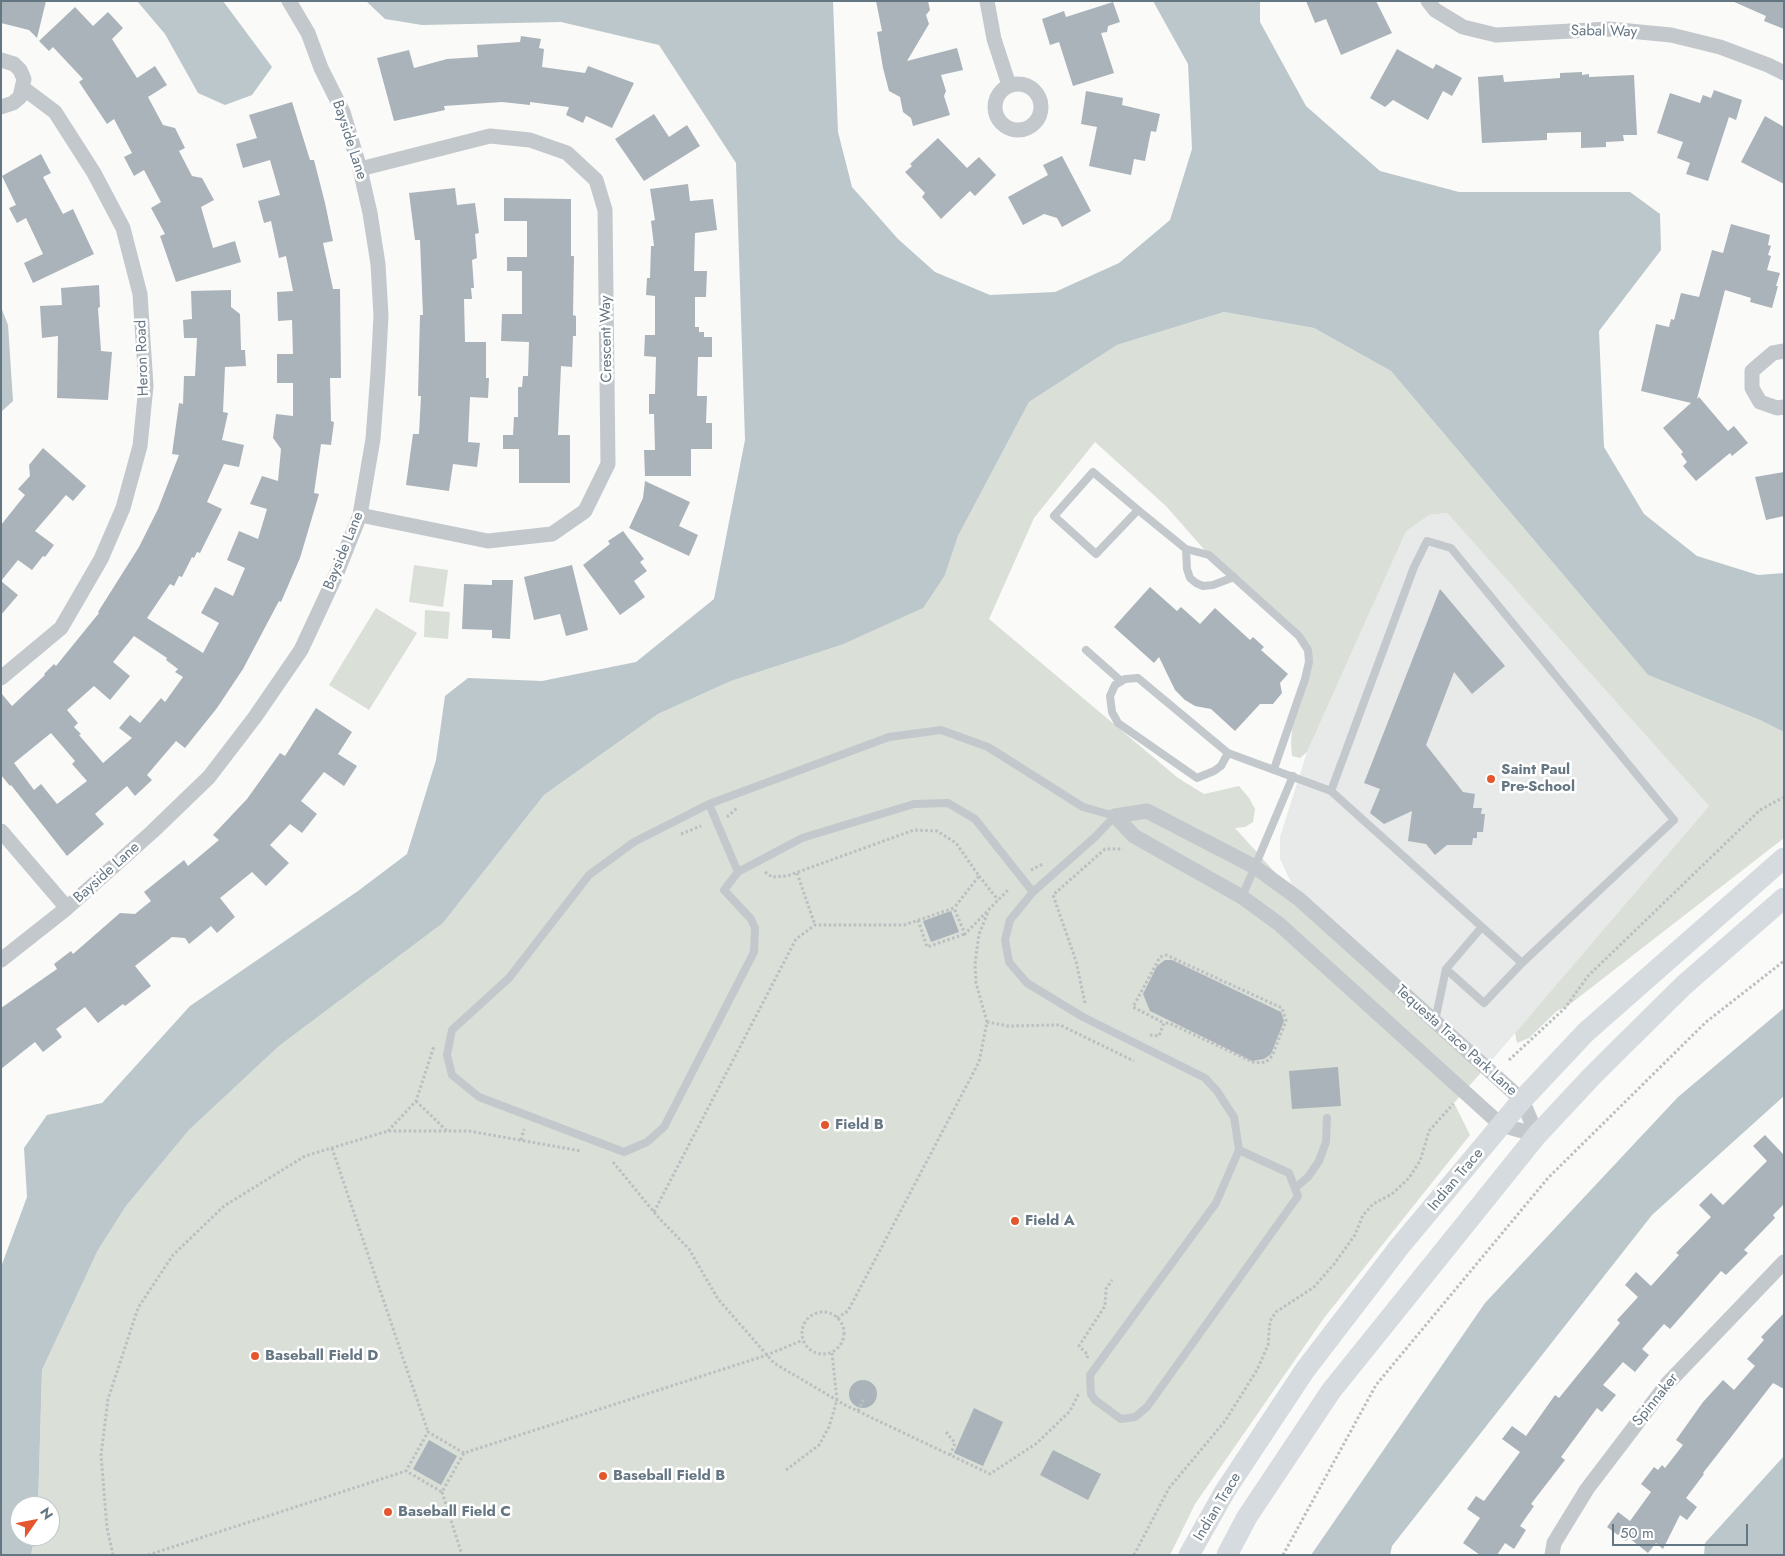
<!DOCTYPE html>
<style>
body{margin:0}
#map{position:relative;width:1785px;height:1556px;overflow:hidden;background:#fafaf8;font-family:Jost,sans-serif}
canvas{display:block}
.frame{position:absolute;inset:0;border:2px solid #657683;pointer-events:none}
.north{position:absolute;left:10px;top:1496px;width:50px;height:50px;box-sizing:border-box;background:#fff;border:1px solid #c1c8cd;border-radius:50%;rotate:57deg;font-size:14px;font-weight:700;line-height:20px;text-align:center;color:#657683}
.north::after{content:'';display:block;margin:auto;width:18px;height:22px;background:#e4572e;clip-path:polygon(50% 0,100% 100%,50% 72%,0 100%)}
.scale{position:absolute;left:1612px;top:1524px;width:136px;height:22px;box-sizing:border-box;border:2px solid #657683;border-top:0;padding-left:6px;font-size:15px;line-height:18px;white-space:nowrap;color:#657683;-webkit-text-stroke:4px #fff;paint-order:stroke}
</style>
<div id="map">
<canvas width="1785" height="1556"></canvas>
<div class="frame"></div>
<div class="north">N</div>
<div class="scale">50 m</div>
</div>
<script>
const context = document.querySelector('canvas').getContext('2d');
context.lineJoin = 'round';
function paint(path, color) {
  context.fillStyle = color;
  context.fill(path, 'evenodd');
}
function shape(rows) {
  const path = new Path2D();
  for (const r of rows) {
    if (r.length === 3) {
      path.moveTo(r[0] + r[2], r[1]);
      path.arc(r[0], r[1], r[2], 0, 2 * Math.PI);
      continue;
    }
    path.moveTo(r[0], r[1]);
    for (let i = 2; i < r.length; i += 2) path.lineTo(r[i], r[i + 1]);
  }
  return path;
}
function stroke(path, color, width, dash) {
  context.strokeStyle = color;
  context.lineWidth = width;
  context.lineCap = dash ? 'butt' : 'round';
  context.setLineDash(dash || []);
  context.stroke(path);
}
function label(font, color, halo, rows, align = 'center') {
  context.font = font + ' Jost,sans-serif';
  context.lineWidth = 5;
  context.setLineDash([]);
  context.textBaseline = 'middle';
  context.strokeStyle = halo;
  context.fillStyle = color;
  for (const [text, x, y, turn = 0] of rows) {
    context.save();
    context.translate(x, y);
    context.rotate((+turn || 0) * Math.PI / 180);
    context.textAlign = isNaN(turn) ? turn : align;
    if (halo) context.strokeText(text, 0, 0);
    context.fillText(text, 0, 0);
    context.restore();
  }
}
const built = shape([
 [1447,513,1709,806,1486,1067,1299,899,1280,859,1280,837,1307,752,1406,530,1429,515]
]);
const green = shape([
 [1224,312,1314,328,1391,371,1648,675,1760,720,1784,732,1784,838,1565,1008,1558,1010,1529,1038,1517,1043,1515,1033,1709,806,1447,513,1429,515,1406,531,1307,752,1300,758,1292,756,1291,743,1293,712,1309,662,1300,636,1209,555,1166,506,1095,442,1034,518,989,619,1178,778,1204,794,1239,786,1249,798,1255,809,1253,822,1245,827,1235,828,1299,899,1486,1067,1454,1103,1470,1135,1324,1318,1195,1504,1170,1555,31,1555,35,1536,50,1536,50,1506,38,1506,42,1370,98,1250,126,1206,189,1130,279,1046,443,923,544,795,658,714,731,681,841,645,945,575,958,536,1029,402,1117,345],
 [414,565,448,570,443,607,409,602],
 [376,608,417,633,369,710,329,685],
 [425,610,450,612,448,639,424,637]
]);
const water = shape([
 [137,1,223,1,272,67,252,95,225,105,198,93,165,34],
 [366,1,833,1,838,132,852,187,898,239,935,272,990,295,1055,292,1119,263,1170,220,1192,149,1188,64,1153,1,1260,1,1260,22,1306,106,1380,171,1459,192,1630,192,1660,214,1661,250,1599,331,1604,447,1644,514,1697,556,1758,575,1784,573,1784,732,1760,720,1648,675,1391,371,1314,328,1224,312,1117,345,1029,402,958,536,945,575,923,608,841,645,731,681,658,714,544,795,443,923,279,1046,189,1130,126,1206,98,1250,42,1370,38,1506,20,1506,20,1536,35,1536,31,1555,1,1555,1,1267,27,1197,24,1148,47,1115,102,1103,190,1006,358,891,407,854,436,760,445,696,468,678,542,681,636,662,714,599,745,440,736,163,659,45,561,22,422,25,385,19],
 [1,307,8,325,13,401,1,412],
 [1784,1008,1784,1096,1652,1215,1392,1546,1390,1555,1311,1555,1485,1303,1678,1097],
 [1784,1456,1784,1555,1704,1555,1705,1543]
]);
const building = shape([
 [1,1,46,1,37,38,29,30,1,23],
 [876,1,928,1,930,10,926,15,929,24,907,61,957,48,963,70,941,75,946,91,944,96,950,115,913,126,911,118,903,112,900,97,889,91,883,68,877,32,882,31],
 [1306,1,1376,1,1392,33,1341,55,1326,19,1315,23],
 [1732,1,1784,1,1784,29,1764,21,1766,16],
 [1113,2,1120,22,1108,26,1107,32,1101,33,1114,73,1073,86,1059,42,1050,45,1042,19,1064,11,1066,17],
 [75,7,93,26,108,12,123,28,112,39,137,78,155,66,167,85,148,97,163,125,175,128,185,148,179,151,192,176,202,178,214,200,201,207,213,248,235,241,241,262,176,282,160,236,165,234,151,208,161,202,144,170,134,176,124,157,132,153,114,119,107,124,79,82,83,79,53,47,49,51,39,41],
 [521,36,541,39,539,48,544,49,542,67,585,73,588,66,634,83,612,128,586,116,583,123,566,115,569,107,530,102,530,105,502,102,444,106,445,110,394,121,377,58,409,50,414,68,447,59,478,57,477,45,520,42],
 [1397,49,1433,69,1436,64,1462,78,1452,96,1443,91,1428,120,1393,100,1385,107,1370,98],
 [1582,72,1582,75,1589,74,1589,77,1634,75,1637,135,1623,135,1624,141,1606,142,1606,147,1581,148,1581,132,1547,133,1547,140,1482,143,1478,77,1503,75,1504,82,1560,78,1560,73],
 [1714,90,1742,100,1736,120,1729,117,1708,181,1686,174,1690,163,1677,158,1683,142,1657,133,1670,93,1700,103,1703,95,1711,98],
 [1086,91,1123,98,1122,105,1160,114,1156,132,1151,131,1145,161,1134,159,1131,175,1089,166,1097,127,1081,124],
 [292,102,310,160,314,160,325,203,333,241,323,243,333,289,340,289,341,378,330,378,331,421,334,422,331,445,321,444,314,493,319,494,300,558,281,602,279,601,243,669,217,708,185,748,176,741,147,775,152,780,135,796,127,786,95,814,104,824,67,856,11,785,10,786,1,775,1,693,12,706,45,675,44,674,54,664,56,666,99,613,98,612,139,547,158,509,179,455,172,454,179,403,183,404,184,376,195,376,197,338,184,338,183,320,192,319,191,291,231,290,231,307,240,314,241,350,245,350,246,366,225,367,223,412,228,413,222,440,244,445,239,467,224,464,207,502,222,509,200,553,197,552,194,558,192,557,182,577,179,576,174,586,170,584,147,618,203,653,219,623,201,613,215,587,233,596,245,568,227,560,239,531,258,539,267,509,250,504,262,476,278,481,281,449,273,438,276,414,293,416,293,383,277,383,277,354,293,354,292,320,278,321,277,292,293,291,286,256,279,258,271,221,264,223,258,201,280,195,270,160,243,168,236,144,257,138,249,115],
 [134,636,167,658,166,660,178,669,175,672,183,677,165,702,161,698,140,723,130,715,119,728,132,738,103,763,79,735,81,734,74,727,78,723,67,710,94,686,110,700,130,676,113,662],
 [51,733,75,761,72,764,87,781,57,804,41,784,34,790,14,763],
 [654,114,669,137,687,125,700,146,644,181,615,139],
 [1765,116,1784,127,1784,184,1741,162],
 [938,138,967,168,979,157,996,175,975,196,970,191,941,219,922,197,925,193,905,172,912,166,910,164],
 [41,154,51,173,43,177,63,214,73,209,94,254,33,283,24,263,43,254,26,218,17,223,9,208,16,205,2,176],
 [1062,156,1091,211,1062,227,1057,218,1044,214,1023,225,1008,197,1048,175,1043,165],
 [688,184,690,201,713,199,717,230,695,233,694,271,707,271,706,297,695,297,695,327,699,327,699,332,704,332,704,337,712,337,712,357,698,357,697,396,707,396,706,423,712,423,712,449,691,449,691,476,645,476,644,450,655,450,654,414,649,414,649,394,655,394,656,357,644,356,645,335,655,335,655,296,646,295,647,278,650,278,651,246,654,246,651,221,655,220,650,189],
 [455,188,457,205,475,203,479,233,475,234,477,258,472,260,474,288,471,288,472,299,464,299,465,342,486,342,486,378,489,378,488,398,470,397,468,442,480,443,477,467,453,464,449,491,406,485,413,434,419,434,421,396,418,396,420,315,423,315,420,240,415,240,409,193],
 [504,198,571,199,571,256,574,256,573,315,576,316,576,336,573,336,572,367,561,366,558,435,570,435,570,483,519,483,519,449,503,449,503,435,513,435,514,417,518,417,518,387,522,387,523,376,528,376,529,342,501,341,502,314,522,314,522,271,507,271,507,257,527,257,527,221,504,221],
 [1731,224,1770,235,1768,245,1771,246,1768,255,1771,256,1767,270,1780,273,1776,286,1778,286,1772,308,1750,302,1751,298,1725,290,1697,399,1699,397,1728,431,1734,426,1748,443,1732,456,1730,453,1696,481,1683,466,1687,462,1681,454,1683,452,1663,428,1691,403,1641,391,1656,324,1669,327,1671,319,1674,320,1681,293,1699,297,1712,250,1723,253],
 [99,285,100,307,98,308,101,351,112,352,108,400,57,398,58,336,42,338,40,306,62,305,61,288],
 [43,448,86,486,73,501,66,495,35,531,54,545,45,557,43,556,32,570,18,560,1,581,18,595,1,615,1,525,25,495,18,489,30,476,29,465],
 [1784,472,1784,516,1766,520,1755,477],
 [645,481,690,502,679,526,698,535,689,556,629,528,643,498],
 [623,531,644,559,640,562,647,571,634,581,645,597,620,615,583,565,610,544,608,541],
 [572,565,588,630,566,636,560,614,534,620,524,577],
 [492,580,513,580,510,639,492,638,492,630,462,629,464,584,492,585],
 [1150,587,1177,611,1181,607,1200,624,1215,608,1250,640,1253,637,1264,647,1261,650,1288,674,1280,683,1282,693,1273,704,1260,704,1235,731,1211,709,1195,706,1185,700,1175,690,1159,657,1154,663,1114,627],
 [1440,589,1505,666,1472,694,1454,672,1426,745,1463,792,1475,794,1473,808,1482,808,1481,814,1485,814,1483,832,1477,832,1477,838,1473,838,1472,845,1447,845,1435,855,1426,844,1408,841,1412,811,1384,824,1370,813,1380,789,1364,783],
 [316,708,352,732,338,754,357,766,344,786,324,772,301,801,317,814,302,833,290,824,270,845,289,863,266,886,252,872,220,898,235,917,217,933,211,926,189,944,185,938,172,937,135,966,151,986,125,1006,123,1004,98,1023,85,1007,56,1029,62,1037,43,1052,35,1042,1,1069,1,1008,57,969,54,964,71,951,73,954,120,913,135,914,151,901,144,892,184,860,188,866,219,840,213,835,247,799,280,753,285,756],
 [951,911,959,932,931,942,923,921],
 [1165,960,1172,960,1281,1012,1284,1021,1271,1054,1264,1059,1252,1061,1150,1011,1143,994,1157,966],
 [1338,1067,1341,1106,1292,1109,1289,1071],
 [1765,1135,1784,1155,1784,1204,1773,1215,1775,1218,1744,1250,1748,1253,1726,1275,1721,1271,1670,1329,1664,1324,1642,1349,1649,1355,1635,1372,1623,1362,1603,1385,1616,1395,1602,1412,1597,1408,1561,1457,1565,1460,1531,1504,1534,1506,1520,1526,1526,1530,1514,1549,1505,1543,1497,1555,1480,1555,1463,1543,1480,1518,1467,1509,1476,1496,1484,1501,1520,1452,1502,1439,1512,1426,1526,1436,1555,1395,1559,1398,1620,1323,1617,1320,1638,1297,1625,1285,1636,1272,1651,1286,1679,1255,1676,1253,1711,1217,1699,1205,1711,1193,1723,1205,1767,1161,1753,1146],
 [1784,1313,1784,1389,1773,1383,1703,1473,1704,1474,1686,1498,1697,1507,1687,1520,1680,1515,1663,1549,1656,1543,1648,1553,1629,1538,1626,1541,1607,1527,1618,1512,1630,1521,1651,1492,1641,1484,1654,1467,1658,1470,1662,1465,1665,1468,1683,1445,1676,1440,1703,1402,1723,1380,1734,1390,1755,1366,1747,1359,1764,1340,1761,1337],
 [863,1394,14],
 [974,1408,1003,1422,983,1466,954,1453],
 [429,1440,457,1456,441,1485,413,1469],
 [1053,1450,1101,1474,1088,1500,1040,1475]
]);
const path = shape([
 [727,817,737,808],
 [681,834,701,826],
 [1031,870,1043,864],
 [765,872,772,877,787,876,914,830,937,831,956,843,979,876,954,908],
 [797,873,815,925],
 [979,876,998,900],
 [918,920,927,947,965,934],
 [1085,1003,1076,961,1053,895,1105,849,1123,849],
 [987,1022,976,983,975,964,979,934,988,912],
 [1150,1035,1159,1036,1164,1023,1133,1007,1160,957,1166,955,1282,1008,1286,1021,1272,1056,1266,1062,1255,1063,1169,1023,1164,1023],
 [1509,1060,1565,1008,1588,976,1760,810,1784,797],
 [416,1101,447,1131],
 [388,1131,416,1101,434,1046],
 [521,1140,524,1129],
 [332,1148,428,1432],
 [613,1162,658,1217,689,1249,718,1299,774,1363,845,1405,990,1474,1037,1443,1070,1411,1079,1393],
 [654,1212,796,939,815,925,904,925,954,908,965,934,1009,889],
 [823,1333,21],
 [837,1318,848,1311,979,1062,987,1022,1008,1026,1060,1025,1134,1061],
 [1087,1358,1088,1355,1079,1346,1105,1306,1106,1289,1112,1280],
 [858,1411,864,1398],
 [946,1432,955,1443,950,1455],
 [464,1453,428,1432,406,1471,442,1492,464,1453,767,1355,803,1340],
 [786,1470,819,1445,829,1427,837,1400,832,1353],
 [442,1492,462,1555],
 [113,1555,107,1528,101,1455,108,1399,138,1308,173,1255,224,1206,305,1156,388,1131,469,1131,581,1151],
 [148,1555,406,1471],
 [1134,1555,1169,1488,1225,1421,1257,1370,1268,1345,1270,1321,1276,1312,1314,1287,1334,1264,1355,1235,1363,1215,1373,1204,1392,1194,1409,1178,1420,1161,1429,1131,1453,1104],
 [1283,1555,1376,1385,1548,1178,1706,1022,1784,961]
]);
const service = shape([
 [1138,510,1096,554,1054,516,1093,472,1138,510,1186,549,1209,555,1299,636,1308,650,1309,662,1305,679,1274,769],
 [1186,549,1187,569,1190,578,1196,583,1203,586,1213,585,1234,577],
 [1086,650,1121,681],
 [1228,753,1221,766,1214,771,1197,778,1118,723,1112,712,1110,696,1115,685,1125,679,1138,678,1228,753,1331,791,1522,963],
 [1331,791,1414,567,1427,541,1451,548,1674,820,1522,963,1484,1003,1446,969],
 [709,804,738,872],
 [1033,892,975,819,948,803,914,804,802,838,738,872,724,890,751,919,755,928,754,952,664,1127,647,1142,624,1152,479,1097,452,1075,447,1055,452,1030,509,978,589,875,634,842,709,804,889,737,941,730,988,747,1083,807,1115,816,1095,837,1033,892,1010,920,1005,940,1009,962,1027,983,1083,1017,1205,1078,1217,1091,1234,1117,1239,1150,1216,1203,1090,1375,1091,1394,1095,1400,1121,1419,1135,1417,1147,1407,1298,1196,1289,1173,1239,1150],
 [1242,897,1293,776],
 [1435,1021,1446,969,1481,928],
 [1295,1188,1308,1177,1319,1161,1326,1142,1327,1118]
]);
const minor = shape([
 [987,1,994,39,1009,85],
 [1428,1,1435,10,1463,27,1496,35,1609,29,1671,35,1720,47,1768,65,1784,73],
 [1,60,14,64,20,70,24,79,20,97,13,103,1,107],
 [1018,107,23],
 [360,169,490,136,530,140,567,153,596,180,605,210,608,464,585,511,552,534,488,541,360,515],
 [1784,351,1773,353,1752,371,1752,388,1760,402,1777,408,1784,407],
 [1,678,61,628,101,559,123,508,140,446,146,386,140,294,123,228,94,173,55,112,23,88],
 [1115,816,1147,811,1255,867,1299,899,1522,1100,1537,1135],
 [1115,816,1134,836,1242,897,1279,924,1501,1125,1537,1135],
 [1,831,67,908],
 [1,960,67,908,152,832,209,777,255,717,301,650,336,575,360,515,373,439,378,372,381,316,378,264,370,213,360,169,343,112,321,68,308,33,289,1],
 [1552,1555,1554,1543,1587,1489,1667,1384,1784,1262]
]);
const secondary = shape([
 [1189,1555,1225,1491,1305,1370,1400,1246,1522,1100,1586,1032,1784,858],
 [1227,1555,1247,1517,1331,1391,1537,1135,1594,1074,1684,985,1784,898]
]);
const markers = [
 [1491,779,5,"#e4572e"],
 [825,1125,5,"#e4572e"],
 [1015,1221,5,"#e4572e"],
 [255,1356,5,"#e4572e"],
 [603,1476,5,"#e4572e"],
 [388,1512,5,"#e4572e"]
];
const streetNames = [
 ["Sabal Way",1604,32,1],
 ["Bayside Lane",349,140,72],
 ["Crescent Way",607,339,-91],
 ["Heron Road",143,358,-92],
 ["Bayside Lane",344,551,-68],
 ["Bayside Lane",107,873,-42],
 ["Tequesta Trace Park Lane",1456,1041,42],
 ["Indian Trace",1456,1180,-50],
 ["Spinnaker",1656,1400,-51],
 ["Indian Trace",1218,1507,-59]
];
const poiNames = [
 ["Saint Paul",1501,770],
 ["Pre-School",1501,787],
 ["Field B",835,1125],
 ["Field A",1025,1221],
 ["Baseball Field D",265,1356],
 ["Baseball Field B",613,1476],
 ["Baseball Field C",398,1512]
];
paint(built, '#e8e9e9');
paint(green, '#dadfd7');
paint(water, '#bbc7cb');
paint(building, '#aab3b9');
stroke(path, '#bbbfc2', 3, [2.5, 2.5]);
stroke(service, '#c3c8cc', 8);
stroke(minor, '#c3c8cc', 15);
stroke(secondary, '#d6dbdf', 21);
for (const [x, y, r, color] of markers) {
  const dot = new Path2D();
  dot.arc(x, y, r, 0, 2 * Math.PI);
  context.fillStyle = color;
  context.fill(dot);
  stroke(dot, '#fff', 2);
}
label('15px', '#657683', '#fff', streetNames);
label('bold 15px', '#657683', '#fff', poiNames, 'left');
</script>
